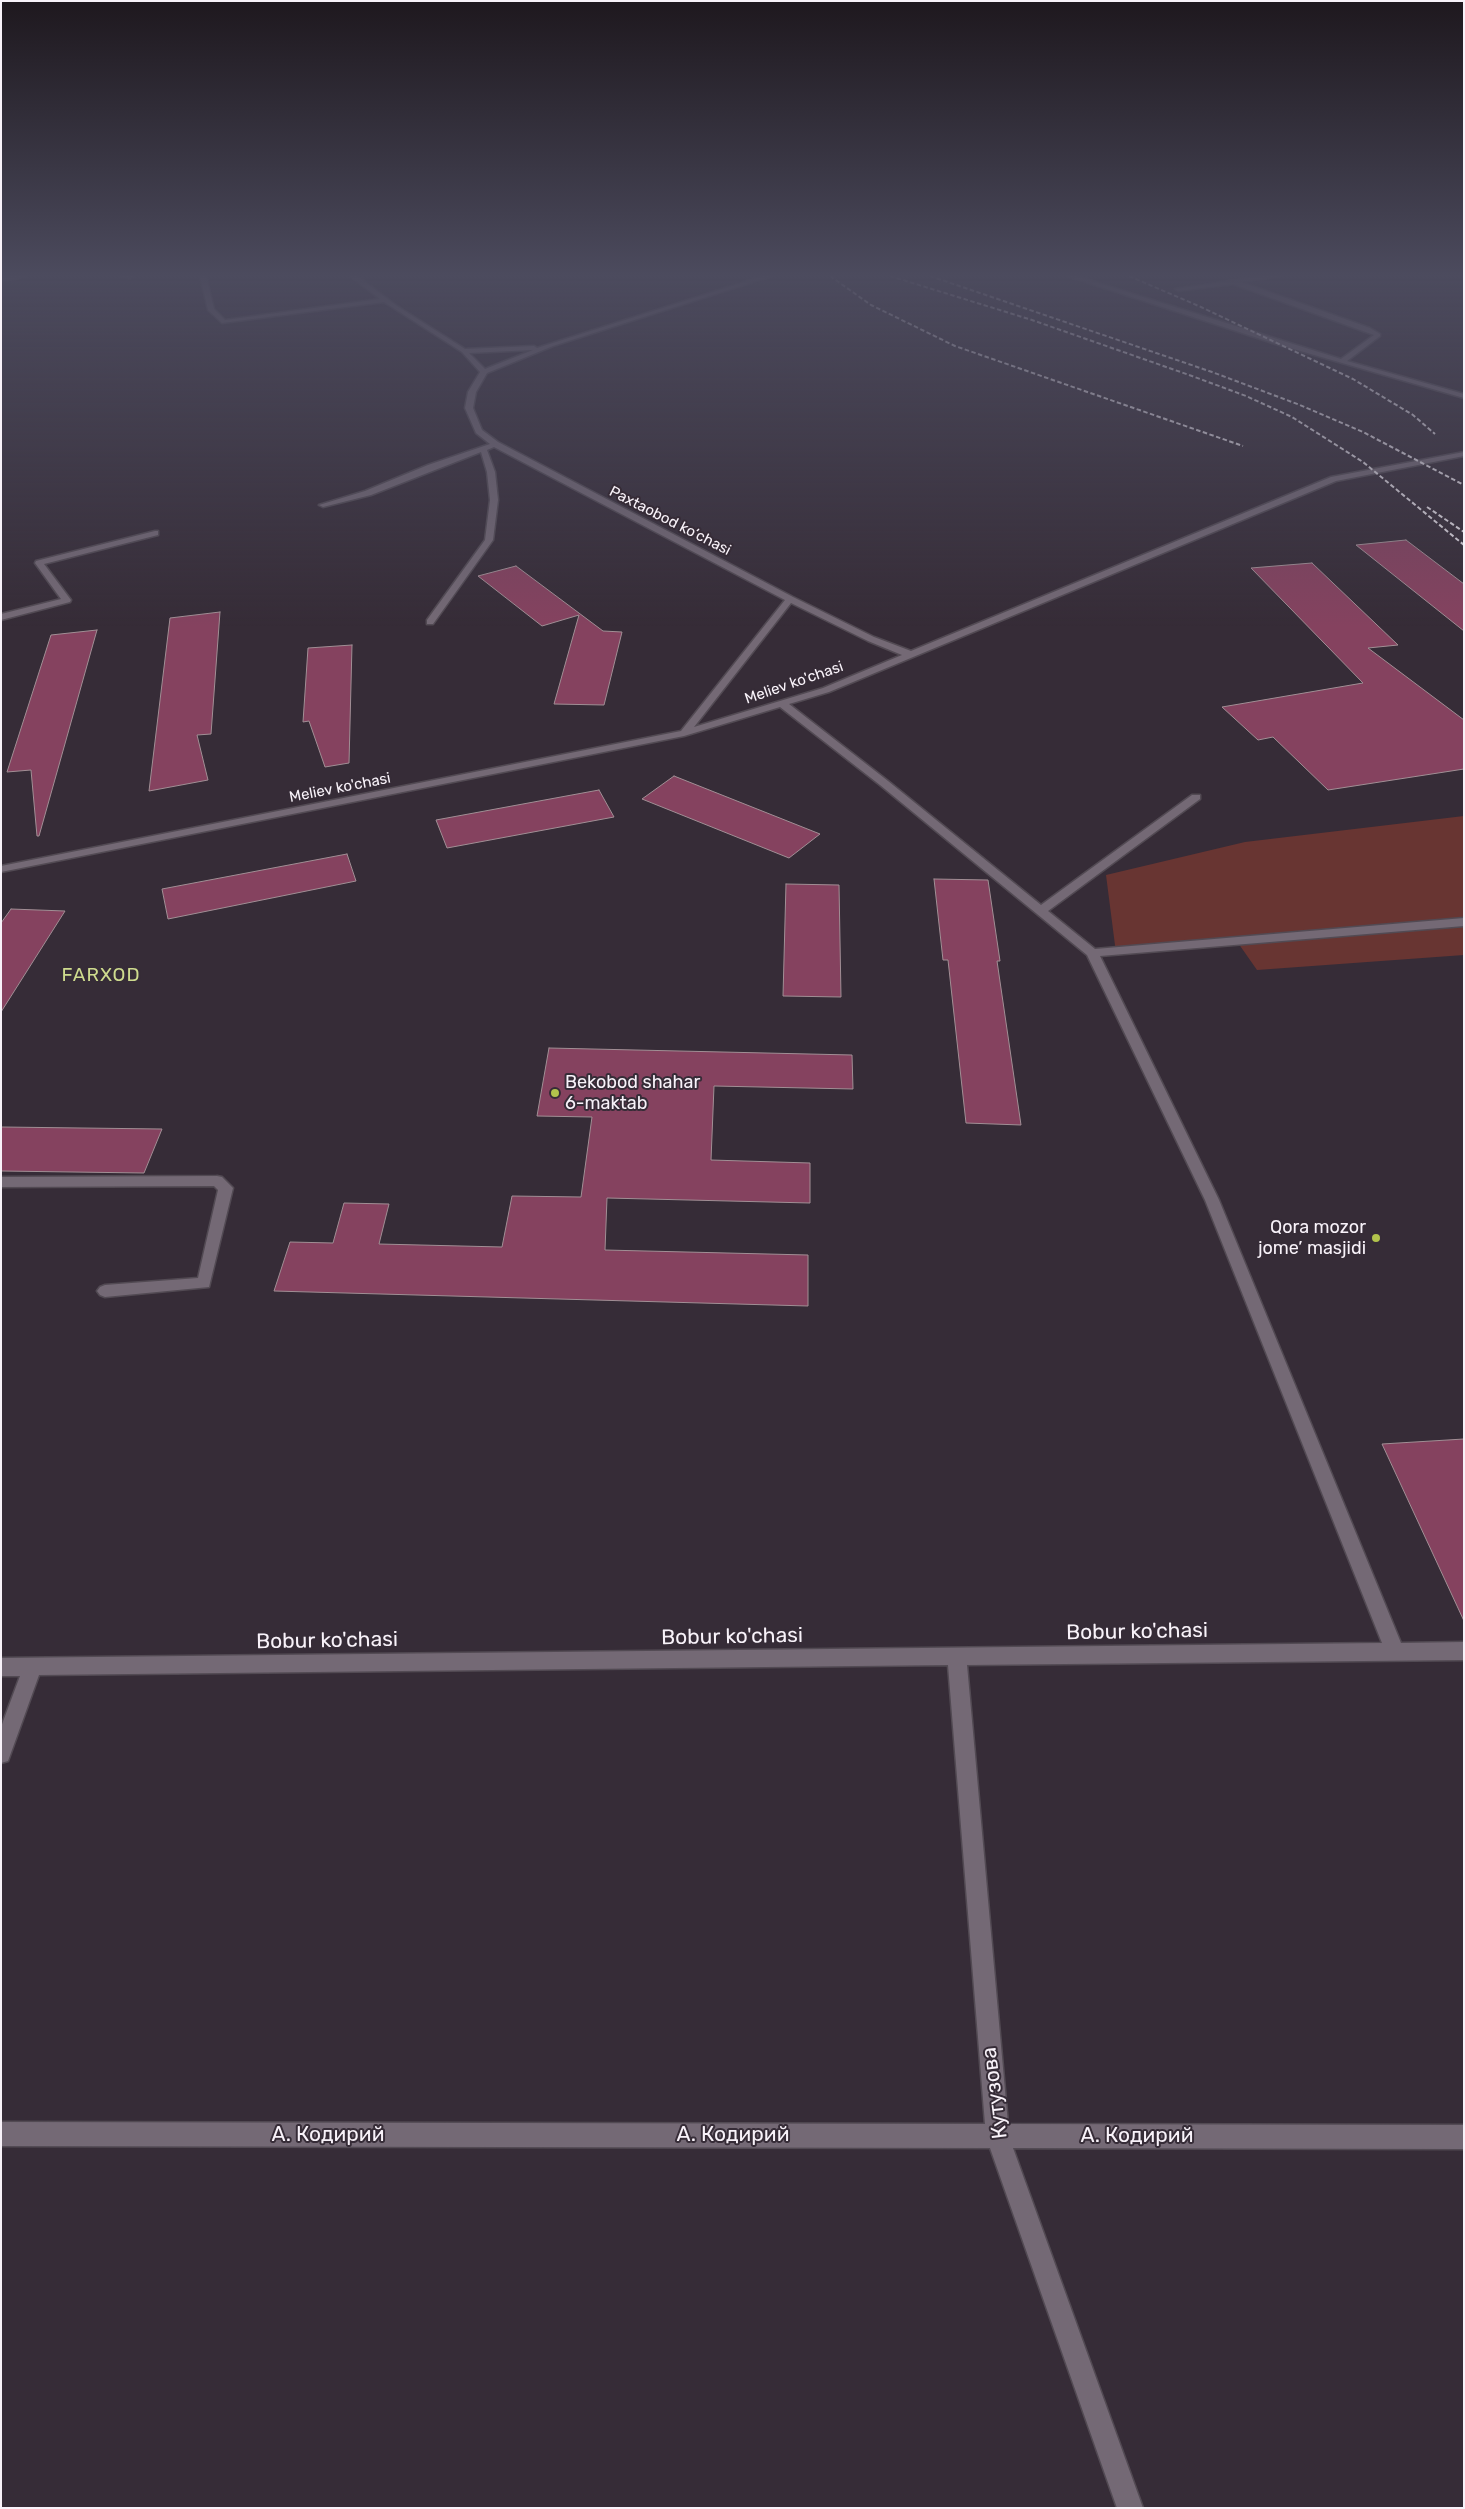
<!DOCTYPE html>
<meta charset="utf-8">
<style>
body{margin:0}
#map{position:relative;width:1465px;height:2509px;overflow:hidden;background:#362c37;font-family:Rubik,sans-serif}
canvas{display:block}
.frame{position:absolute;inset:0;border:2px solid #f8f2f9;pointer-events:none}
</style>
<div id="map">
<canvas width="1465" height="2509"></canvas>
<div class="frame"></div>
</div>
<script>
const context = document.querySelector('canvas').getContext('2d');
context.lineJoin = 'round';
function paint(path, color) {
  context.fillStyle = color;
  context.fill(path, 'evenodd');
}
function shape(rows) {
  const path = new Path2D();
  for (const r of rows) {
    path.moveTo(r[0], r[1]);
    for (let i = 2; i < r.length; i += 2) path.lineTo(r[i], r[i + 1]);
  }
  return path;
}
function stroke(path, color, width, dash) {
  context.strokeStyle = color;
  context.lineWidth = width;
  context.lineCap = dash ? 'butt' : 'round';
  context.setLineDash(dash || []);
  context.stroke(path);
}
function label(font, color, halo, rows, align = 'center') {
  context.font = font + ' Rubik,sans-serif';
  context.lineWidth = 4;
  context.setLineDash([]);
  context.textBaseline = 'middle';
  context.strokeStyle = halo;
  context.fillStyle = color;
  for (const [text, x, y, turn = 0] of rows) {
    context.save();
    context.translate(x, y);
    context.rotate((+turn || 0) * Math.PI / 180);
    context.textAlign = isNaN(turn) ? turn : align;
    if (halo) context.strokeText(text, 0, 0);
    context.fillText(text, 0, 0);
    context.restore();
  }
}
const green = shape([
 [1464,816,1464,955,1257,970,1236,940,1116,953,1106,875,1245,842]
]);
const building = shape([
 [1406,540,1464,584,1464,631,1356,545,1406,540],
 [1312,563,1398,645,1368,648,1464,720,1464,769,1328,790,1273,737,1258,740,1222,707,1363,683,1251,568,1312,563],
 [516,566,603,631,622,632,604,705,554,704,579,615,542,626,478,576,516,566],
 [220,612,211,734,197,735,208,780,149,791,170,618,220,612],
 [97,630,39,836,37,836,31,770,7,772,51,635,97,630],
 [352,645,349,763,325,767,309,721,303,722,308,648,352,645],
 [674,776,820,834,789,858,642,799,674,776],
 [599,790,614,817,447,848,436,820,599,790],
 [347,854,356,881,168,919,162,889,347,854],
 [934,879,988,880,1000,961,997,961,1021,1125,966,1123,948,960,943,960,934,879],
 [786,884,839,885,841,997,783,996,786,884],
 [11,909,65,911,1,1012,1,923,11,909],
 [549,1048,852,1055,853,1089,714,1086,711,1160,810,1163,810,1203,607,1198,605,1250,808,1255,808,1306,274,1291,290,1242,333,1243,344,1203,389,1204,379,1244,502,1247,512,1196,581,1197,592,1117,537,1116,549,1048],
 [1,1127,162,1129,144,1173,1,1171,1,1127],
 [1464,1439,1464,1621,1382,1444,1464,1439]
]);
const minor = shape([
 [13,276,26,276,1,282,1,278,13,276],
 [121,276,133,276,130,278,121,276],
 [200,276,206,276,214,309,225,320,380,299,350,276,357,276,397,306,465,349,534,346,537,348,763,276,772,276,553,346,487,373,476,392,473,408,482,430,498,442,793,597,874,637,911,651,1331,477,1464,452,1464,456,1336,481,829,692,789,704,888,781,1041,905,1192,795,1200,795,1200,799,1048,911,1095,949,1464,918,1464,926,1100,956,1219,1200,1401,1643,1464,1642,1464,1660,967,1665,1008,2124,1464,2125,1464,2149,1013,2148,1143,2508,1117,2508,990,2148,1,2146,1,2122,985,2124,948,1665,39,1675,8,1761,1,1763,1,1727,20,1676,1,1676,1,1658,1382,1643,1205,1200,1087,955,880,785,780,707,684,736,1,872,1,866,681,731,785,600,494,447,487,450,495,472,498,500,493,540,433,624,427,624,427,620,485,540,490,500,487,472,481,452,371,495,323,507,319,505,365,491,428,465,490,444,476,433,465,408,468,392,480,372,462,352,384,302,222,323,208,310,200,276],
 [533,350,485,369,469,353,533,350],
 [791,603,868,641,902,655,823,688,694,727,791,603],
 [1067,276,1076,276,1341,359,1374,335,1233,284,1178,291,1175,289,1263,276,1280,276,1241,282,1370,328,1380,334,1380,336,1347,361,1464,394,1464,398,1276,344,1067,276],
 [155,531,158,531,158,535,44,564,71,600,70,602,1,620,1,614,61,599,35,563,36,561,155,531],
 [217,1176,222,1177,233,1188,209,1287,105,1297,100,1295,97,1291,100,1287,105,1285,198,1278,218,1190,214,1186,1,1187,1,1177,217,1176]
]);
const rail = shape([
 [830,276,871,305,955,346,1243,446],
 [890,276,1032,320,1192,376,1246,396,1292,417,1363,462,1464,545],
 [930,276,1212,372,1300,405,1363,432,1464,485],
 [1129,276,1201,307,1353,379,1413,415,1435,434],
 [1427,507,1464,532]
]);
const markers = [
 [555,1093,5,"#b2c34c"],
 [1376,1238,5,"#b2c34c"]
];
const farStreetnames = [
 ["Paxtaobod ko‘chasi",670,521,27],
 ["Meliev ko'chasi",794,683,-19],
 ["Meliev ko'chasi",340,788,-11]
];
const poiNames = [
 ["Bekobod shahar",565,1083],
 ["6-maktab",565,1104],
 ["Qora mozor",1366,1228,"right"],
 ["jome’ masjidi",1366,1249,"right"]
];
const neighbourhoodNames = [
 ["FARXOD",101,976]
];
const nearStreetnames = [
 ["Bobur ko'chasi",1137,1632,-1],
 ["Bobur ko'chasi",732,1637,-1],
 ["Bobur ko'chasi",327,1641,-1],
 ["Кутузова",995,2093,-97],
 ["А. Кодирий",328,2135],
 ["А. Кодирий",733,2135],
 ["А. Кодирий",1137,2136]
];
paint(green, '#683532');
paint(building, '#85425f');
stroke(building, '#a18f95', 1);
stroke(minor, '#524a53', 3);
paint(minor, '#746975');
stroke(rail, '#e3dde4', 2, [4.5, 2.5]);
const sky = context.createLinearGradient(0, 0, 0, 627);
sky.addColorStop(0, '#1e181e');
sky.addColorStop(0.44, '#4c4b5e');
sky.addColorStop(1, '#4c4b5e00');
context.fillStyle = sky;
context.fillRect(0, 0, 1465, 627);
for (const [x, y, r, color] of markers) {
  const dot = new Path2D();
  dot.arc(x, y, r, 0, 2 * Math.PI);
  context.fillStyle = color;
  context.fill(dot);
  stroke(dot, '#362c37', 2);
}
label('15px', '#f8f2f9', '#362c37', farStreetnames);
label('18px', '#f8f2f9', '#362c37', poiNames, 'left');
context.letterSpacing = '1px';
label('19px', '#cedb8e', '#362c37', neighbourhoodNames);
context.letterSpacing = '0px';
label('21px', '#f8f2f9', '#362c37', nearStreetnames);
</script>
